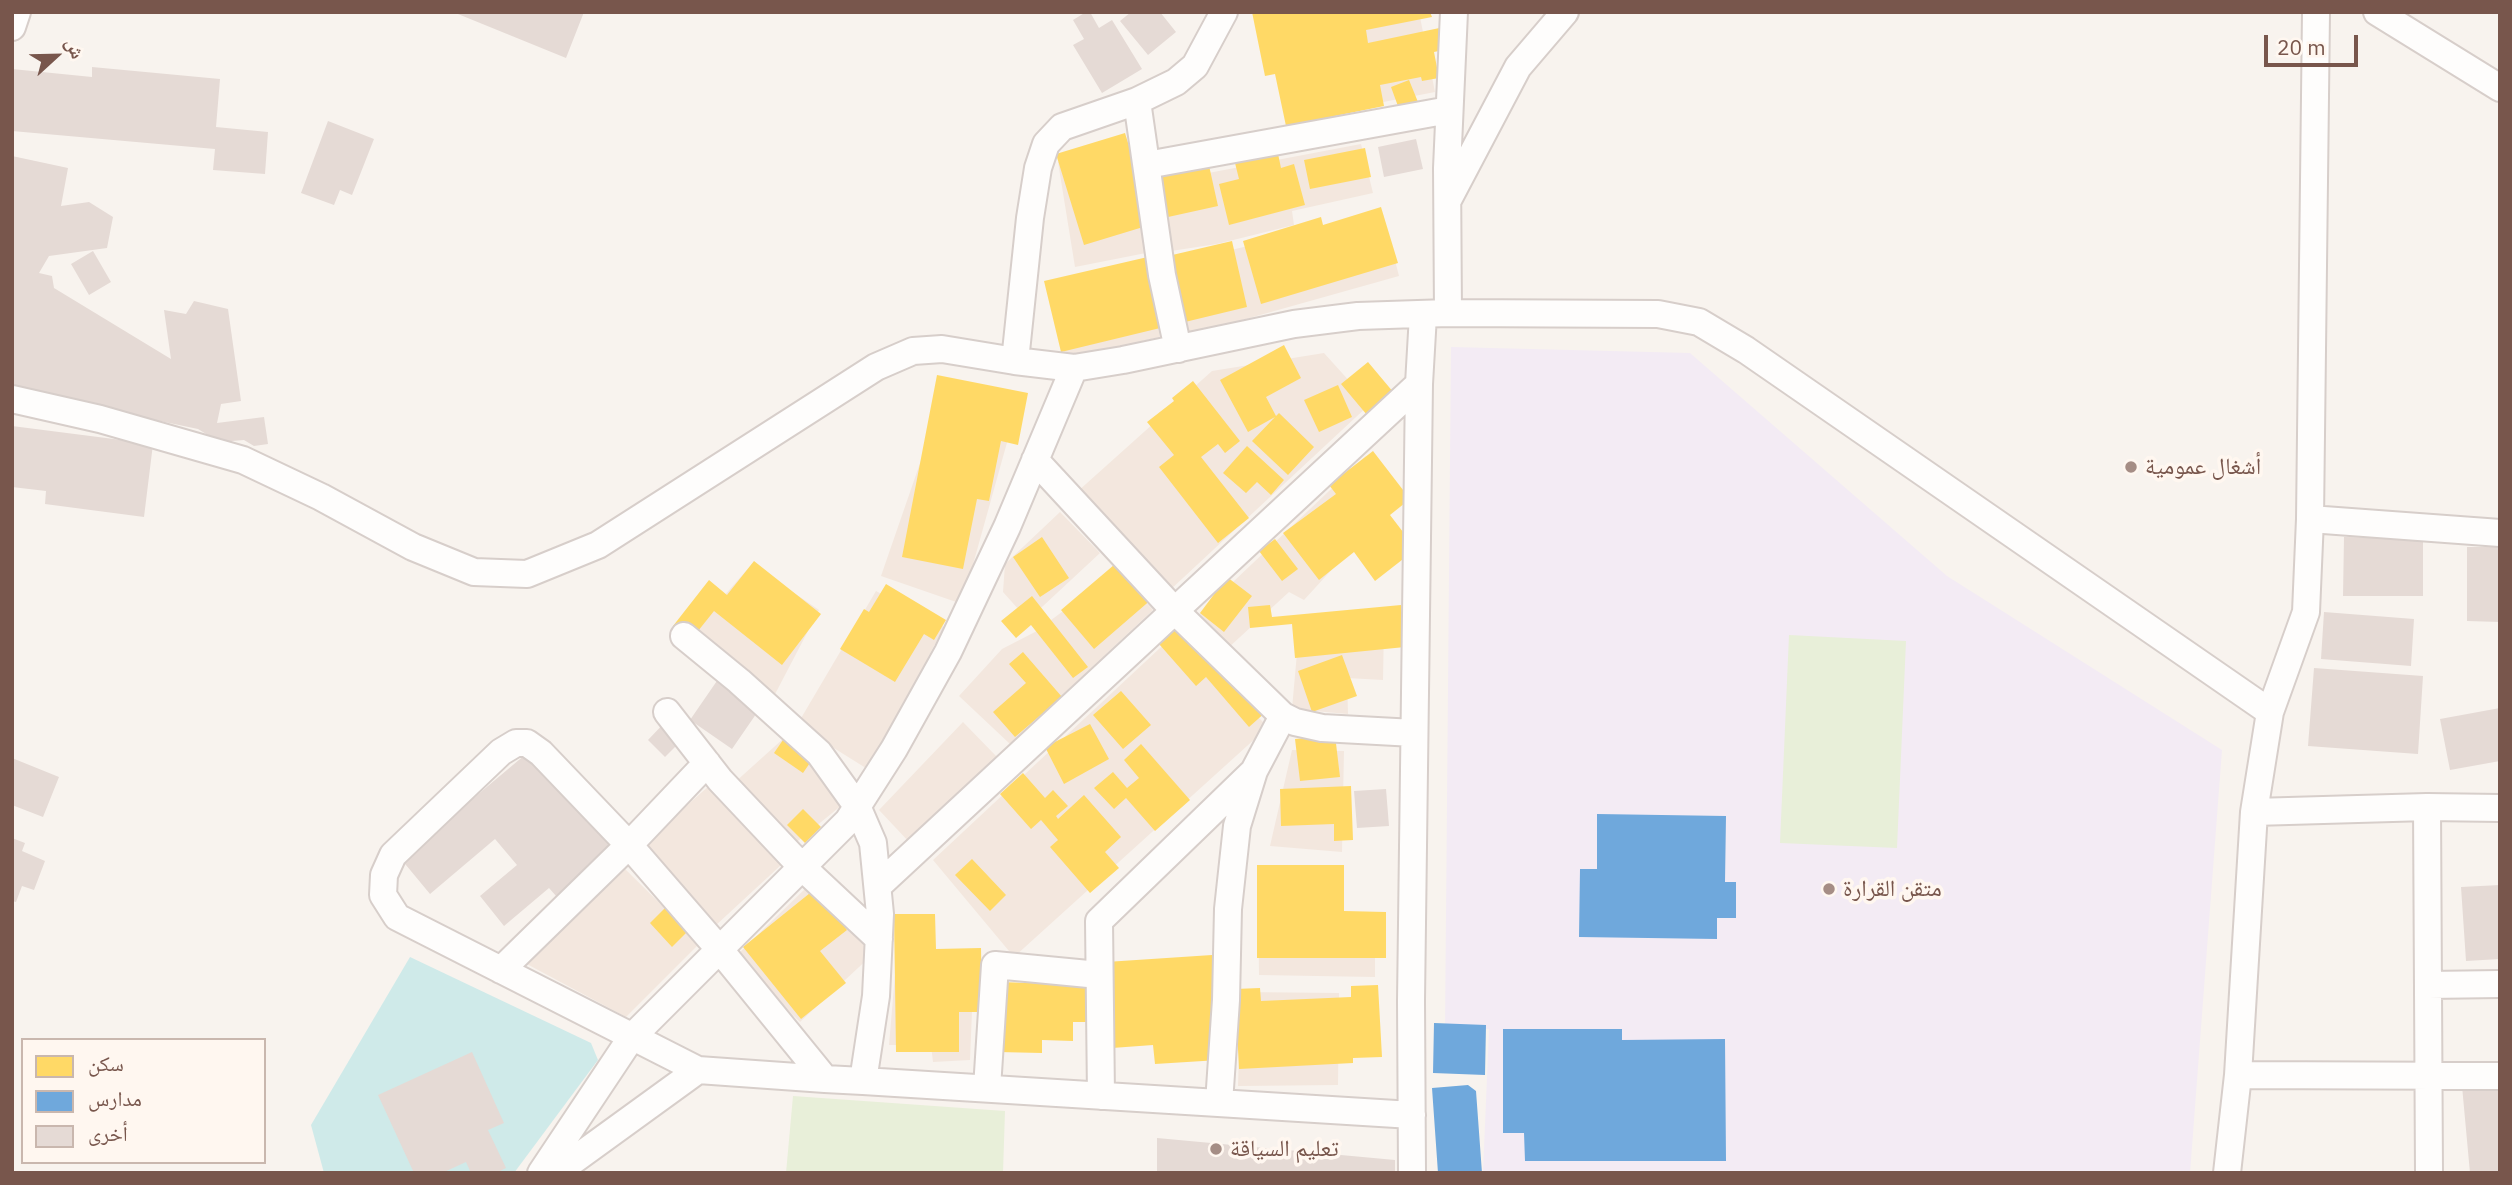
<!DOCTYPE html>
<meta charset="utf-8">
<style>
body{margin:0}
#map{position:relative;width:2512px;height:1185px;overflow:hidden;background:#f8f3ee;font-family:"IBM Plex Sans","Noto Naskh Arabic",sans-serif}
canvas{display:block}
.frame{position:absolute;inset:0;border:14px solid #78564c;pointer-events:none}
.legend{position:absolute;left:21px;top:1038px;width:245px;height:126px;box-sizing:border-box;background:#fff7f0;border:2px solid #c9b7ae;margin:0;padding:9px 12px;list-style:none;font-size:21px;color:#78564c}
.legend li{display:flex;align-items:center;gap:14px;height:35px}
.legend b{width:35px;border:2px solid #c9b7ae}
.north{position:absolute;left:21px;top:21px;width:70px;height:70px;-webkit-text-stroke:5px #fff7f0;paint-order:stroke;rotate:68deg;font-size:19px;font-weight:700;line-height:28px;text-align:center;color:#78564c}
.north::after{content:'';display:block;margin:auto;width:24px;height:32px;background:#78564c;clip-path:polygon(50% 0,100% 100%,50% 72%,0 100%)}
.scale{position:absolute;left:2264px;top:35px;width:94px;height:32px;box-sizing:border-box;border:4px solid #78564c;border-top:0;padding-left:9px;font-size:21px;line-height:24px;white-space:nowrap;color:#78564c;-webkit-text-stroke:5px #fff7f0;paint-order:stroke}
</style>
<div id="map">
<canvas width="2512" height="1185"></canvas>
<div class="frame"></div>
<ul class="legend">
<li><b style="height:19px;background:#ffd966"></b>سكن</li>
<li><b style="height:19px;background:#6fa8dc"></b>مدارس</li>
<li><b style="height:19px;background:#e5dad5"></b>أخرى</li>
</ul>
<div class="north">ش</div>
<div class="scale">20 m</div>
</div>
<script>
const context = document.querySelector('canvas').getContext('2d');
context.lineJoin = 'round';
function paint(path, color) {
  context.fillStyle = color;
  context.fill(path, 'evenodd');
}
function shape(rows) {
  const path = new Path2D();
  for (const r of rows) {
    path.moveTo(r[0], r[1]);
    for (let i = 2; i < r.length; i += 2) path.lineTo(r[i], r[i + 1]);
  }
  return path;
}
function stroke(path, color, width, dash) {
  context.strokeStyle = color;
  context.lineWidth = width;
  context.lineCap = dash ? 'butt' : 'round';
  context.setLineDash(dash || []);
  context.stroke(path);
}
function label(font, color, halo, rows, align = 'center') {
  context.font = font + ' "IBM Plex Sans","Noto Naskh Arabic",sans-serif';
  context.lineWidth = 7;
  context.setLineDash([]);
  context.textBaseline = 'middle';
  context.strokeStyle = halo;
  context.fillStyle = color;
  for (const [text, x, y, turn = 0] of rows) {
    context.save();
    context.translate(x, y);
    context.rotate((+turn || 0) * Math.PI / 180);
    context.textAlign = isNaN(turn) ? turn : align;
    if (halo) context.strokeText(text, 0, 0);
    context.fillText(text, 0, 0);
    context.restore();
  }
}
const residential = shape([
 [1356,12,1419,12,1435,92,1373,104],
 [1134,144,1151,252,1075,267,1058,162],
 [1361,144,1373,193,1292,211,1294,225,1217,244,1171,251,1161,182],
 [1383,214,1399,276,1189,335,1172,264],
 [1149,284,1160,337,1065,359,1054,309],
 [1324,353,1370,404,1169,591,1077,492,1212,371],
 [946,388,1018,403,962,604,881,576],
 [1366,456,1402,493,1304,600,1289,592,1227,649,1196,617],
 [1060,512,1100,553,1028,620,1003,592,1005,564],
 [752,564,819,610,773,698,694,630],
 [1117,571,1153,610,1010,744,959,696,1002,649,1035,632],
 [876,591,944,627,869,770,797,725],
 [1300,619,1384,626,1383,680,1347,678,1348,714,1292,709],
 [1175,634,1268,727,1014,957,933,860],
 [963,722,997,757,910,843,879,810],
 [784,738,848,800,793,845,733,784],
 [1292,750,1344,751,1342,852,1270,846],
 [710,785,781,865,714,927,642,845],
 [623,867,700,943,626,1017,525,963],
 [1258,878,1341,926,1375,928,1375,977,1259,975],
 [808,886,873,954,800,1022,734,958],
 [974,962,970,1060,933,1062,931,1045,889,1045,896,963],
 [1241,992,1339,993,1338,1085,1238,1086]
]);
const education = shape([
 [1451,347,1690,353,1947,576,2222,750,2190,1173,1483,1173,1489,1029,1445,1029]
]);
const green = shape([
 [1789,635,1906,641,1897,848,1780,843],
 [793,1096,1005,1111,1003,1173,786,1173]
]);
const water = shape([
 [410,957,591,1043,598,1060,514,1173,324,1173,311,1125]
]);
const homes = shape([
 [1252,12,1430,12,1432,17,1366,30,1368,43,1449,26,1453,48,1434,52,1439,78,1422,81,1421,77,1380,85,1384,106,1286,126,1275,74,1265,76],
 [1409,80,1418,102,1399,109,1391,87],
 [1125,133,1153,224,1084,245,1056,154],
 [1365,148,1371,177,1310,189,1304,160],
 [1277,149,1281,168,1294,164,1305,205,1229,225,1219,184,1239,179,1234,159],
 [1208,161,1218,206,1159,219,1149,174],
 [1381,207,1398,263,1261,304,1243,241,1321,217,1323,225],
 [1232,241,1247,307,1061,352,1044,281,1152,256,1168,256],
 [1284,345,1301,378,1266,397,1276,416,1279,413,1314,447,1288,475,1252,441,1275,417,1248,432,1220,380],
 [1368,362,1394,393,1367,415,1341,384],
 [937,375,1028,393,1018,445,1001,441,989,501,977,499,963,569,902,557],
 [1193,381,1240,441,1225,453,1218,444,1201,457,1249,518,1218,543,1159,467,1174,455,1147,422,1174,401,1172,398],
 [1338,385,1352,417,1319,432,1304,400],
 [1247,446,1284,480,1271,495,1257,482,1246,493,1223,473],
 [1373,451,1410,499,1390,515,1416,549,1375,581,1354,552,1319,580,1283,533,1336,494,1329,485],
 [1042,537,1069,578,1040,597,1013,557],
 [1275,539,1298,569,1282,581,1259,551],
 [1121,559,1153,598,1094,649,1061,610],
 [754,561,821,614,782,665,714,611,698,631,729,655,723,665,673,626,709,580,727,595],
 [1227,577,1252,596,1224,632,1200,613],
 [886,584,946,620,934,640,924,634,895,682,840,649,864,609,869,612],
 [1032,596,1088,667,1073,678,1031,625,1016,638,1001,621],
 [1270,605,1272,617,1401,605,1405,647,1295,658,1292,624,1250,628,1248,607],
 [1186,620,1267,711,1249,727,1206,677,1196,686,1159,644],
 [1023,652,1062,697,1015,737,993,712,1026,683,1009,664],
 [1342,655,1357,696,1312,712,1298,671],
 [1121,691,1151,725,1123,749,1093,715],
 [1090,724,1109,759,1064,784,1045,747],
 [1335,735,1340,777,1300,781,1295,739],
 [785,737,814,757,803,773,774,753],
 [1141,744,1190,800,1155,831,1126,798,1114,809,1094,788,1113,772,1127,788,1139,778,1124,760],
 [1023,773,1045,798,1053,790,1068,806,1056,816,1058,819,1084,795,1121,837,1105,852,1119,868,1090,893,1050,847,1058,840,1041,820,1031,829,1000,794],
 [1351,786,1353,840,1334,841,1334,824,1281,826,1280,789],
 [803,809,821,827,805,843,787,825],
 [972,859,1006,895,990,911,955,875],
 [1257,865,1344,865,1344,911,1386,912,1386,958,1257,958],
 [815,889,847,930,820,951,846,983,801,1019,743,947],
 [666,907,689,930,672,947,650,923],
 [894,914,935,914,936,949,981,948,982,1012,959,1012,959,1052,896,1052],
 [1212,955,1219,1060,1155,1064,1153,1045,1112,1048,1106,962],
 [999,982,1089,985,1088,1022,1073,1022,1073,1041,1042,1040,1042,1053,998,1052],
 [1378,985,1382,1057,1353,1058,1353,1063,1239,1069,1235,989,1260,988,1261,1001,1351,997,1351,986]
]);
const schools = shape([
 [1597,814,1726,816,1725,882,1736,882,1736,918,1717,918,1717,939,1579,937,1580,869,1597,869],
 [1434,1023,1486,1025,1485,1075,1433,1073],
 [1503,1029,1622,1029,1622,1040,1725,1039,1726,1161,1525,1161,1524,1133,1503,1133],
 [1468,1085,1476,1091,1482,1173,1438,1173,1432,1088]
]);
const building = shape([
 [453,12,584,12,566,58],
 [1086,12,1090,12,1099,28,1112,20,1142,69,1102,93,1073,45,1084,39,1073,20],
 [1131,12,1160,12,1176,32,1148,55,1120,21],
 [92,67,220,79,216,127,268,132,265,174,213,170,215,149,12,131,12,69,92,77],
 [328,121,374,139,352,195,340,190,334,205,301,193],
 [1416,139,1423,169,1384,177,1378,147],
 [12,156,68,168,61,206,89,202,113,217,107,248,49,256,39,273,52,276,54,288,171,359,164,310,186,314,194,301,228,309,241,401,221,404,217,423,264,417,268,444,254,446,244,440,219,442,198,429,12,390],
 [93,251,111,282,89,295,71,264],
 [12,426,153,444,144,517,45,504,46,491,12,487],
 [2344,537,2423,538,2423,596,2343,596],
 [2467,547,2500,547,2500,622,2467,621],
 [2324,612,2414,619,2411,666,2321,659],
 [2314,668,2423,676,2418,754,2308,746],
 [721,675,763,704,732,749,690,720],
 [2500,708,2500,761,2450,770,2440,719],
 [668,719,685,737,665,757,648,740],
 [526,754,551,783,557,778,622,856,564,905,549,888,504,926,480,896,517,865,495,839,430,894,401,859],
 [12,758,59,777,43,817,12,805],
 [1386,789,1389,826,1357,828,1354,791],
 [12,838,25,843,22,851,45,861,34,890,22,886,16,902,12,901],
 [2500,885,2500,959,2466,961,2461,887],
 [472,1052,504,1123,488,1130,506,1168,496,1173,471,1173,466,1162,442,1173,414,1173,378,1095],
 [2500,1071,2500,1173,2470,1173,2461,1075],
 [1157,1138,1395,1160,1395,1173,1157,1173]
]);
const street = shape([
 [2377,12,2500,88],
 [12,27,17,12],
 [1137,101,1162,275,1178,349],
 [1147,165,1449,110],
 [1449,198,1518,67,1565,12],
 [1448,313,1447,168,1454,12],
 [1015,361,1030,218,1038,168,1046,144,1062,127,1137,101,1176,82,1195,66,1224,12],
 [12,399,100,419,243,460,321,497,413,547,474,572,527,574,598,545,876,367,913,351,942,349,1015,361,1074,368,1123,360,1294,324,1358,316,1448,313,1658,314,1699,322,1746,350,2270,712],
 [1035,460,1175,611,1283,716,1295,722,1322,728,1414,733],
 [2310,519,2500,533],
 [684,636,739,681,819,753,857,806,873,843,880,914,876,996,863,1081],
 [667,712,720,780,802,867,879,939],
 [2427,807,2429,1173],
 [2254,812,2427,807,2500,808],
 [878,886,1419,384],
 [501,970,629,845,707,763],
 [2428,985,2500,984],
 [2238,1075,2500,1076],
 [825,1079,720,950,629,845,541,753,527,743,516,743,501,752,393,855,384,875,383,895,397,917,698,1070,825,1079,863,1081,1412,1115],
 [987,1088,995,965,1099,975],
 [1101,1096,1099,921,1251,774],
 [1219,1103,1226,1000,1228,909,1237,826,1254,771,1283,716],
 [541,1173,631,1038,848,821,894,749,948,652,1007,527,1074,368],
 [556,1173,698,1070],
 [1412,1173,1411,1001,1419,384,1423,315],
 [2227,1173,2238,1075,2254,812,2270,712,2306,612,2310,519,2316,12]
]);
const markers = [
 [2131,467,7,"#a58d85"],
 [1829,889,7,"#a58d85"],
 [1216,1149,7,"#a58d85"]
];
const poiNames = [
 ["أشغال عمومية",2145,467],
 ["متقن القرارة",1843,889],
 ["تعليم السياقة",1230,1149]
];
paint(residential, '#f3e7de');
paint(education, '#f3ebf4');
paint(green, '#e8efd9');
paint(water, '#cfeae9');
paint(homes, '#ffd966');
paint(schools, '#6fa8dc');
paint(building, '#e5dad5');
stroke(street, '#d7ceca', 30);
stroke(street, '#fefdfc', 26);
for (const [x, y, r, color] of markers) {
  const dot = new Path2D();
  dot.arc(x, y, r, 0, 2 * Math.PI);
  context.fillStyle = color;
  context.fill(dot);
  stroke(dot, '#fff7f0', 2.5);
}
label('23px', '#78564c', '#fff7f0', poiNames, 'left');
</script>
